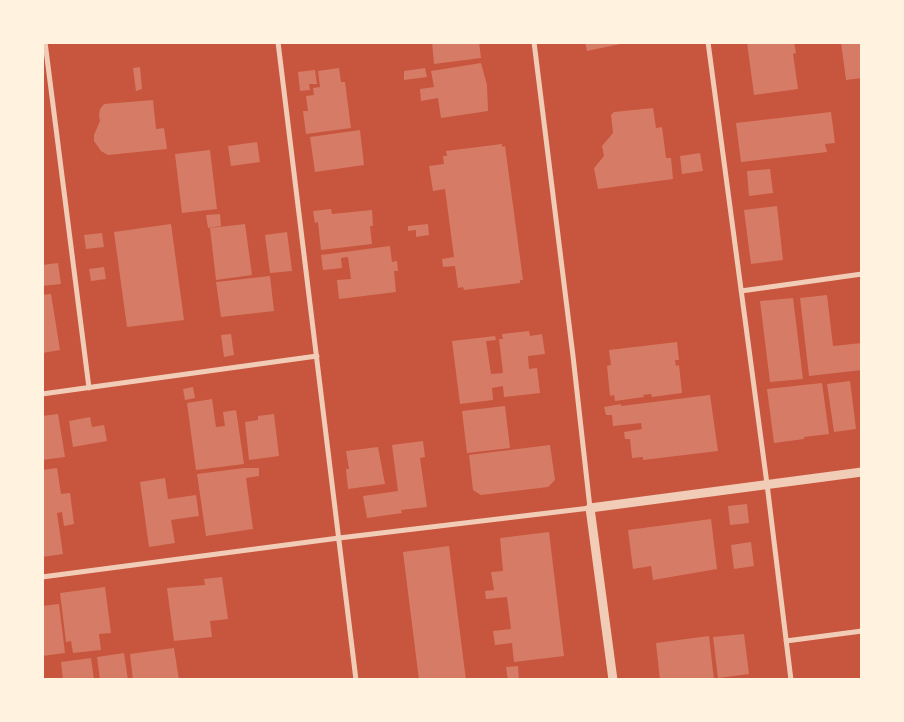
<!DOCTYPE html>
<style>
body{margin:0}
#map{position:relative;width:904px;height:722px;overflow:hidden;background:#c8553d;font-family:Literata,serif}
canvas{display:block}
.frame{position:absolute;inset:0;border:44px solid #fff3e0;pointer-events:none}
</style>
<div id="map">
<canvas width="904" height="722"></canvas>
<div class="frame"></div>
</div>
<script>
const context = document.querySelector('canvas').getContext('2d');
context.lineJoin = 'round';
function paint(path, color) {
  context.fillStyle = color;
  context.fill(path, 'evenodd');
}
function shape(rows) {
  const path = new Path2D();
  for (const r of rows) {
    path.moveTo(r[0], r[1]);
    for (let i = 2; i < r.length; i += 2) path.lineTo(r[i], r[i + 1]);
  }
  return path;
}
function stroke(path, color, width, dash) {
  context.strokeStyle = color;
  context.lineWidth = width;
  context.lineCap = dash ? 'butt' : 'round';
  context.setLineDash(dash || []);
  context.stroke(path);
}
const building = shape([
 [432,42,479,42,481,58,434,64],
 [585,42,624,42,625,43,587,51],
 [747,42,794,42,796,53,793,54,798,89,754,95],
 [841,42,862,42,862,78,846,80],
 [481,63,487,85,488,111,441,118,438,98,421,101,420,89,434,87,431,71],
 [140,67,142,89,136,91,133,68],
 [339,68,341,82,345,82,351,128,306,134,303,111,308,111,306,96,314,95,313,88,320,87,318,71],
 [425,68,427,77,404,80,404,71],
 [315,70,317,84,309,84,310,90,300,91,298,72],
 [153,100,156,129,164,128,167,149,108,155,101,151,94,141,94,135,100,121,99,115,100,109,104,104],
 [653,108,656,128,662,127,666,158,671,158,673,179,598,189,594,168,604,156,602,146,613,133,611,115,614,112],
 [831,112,835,143,825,144,827,152,741,162,736,123],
 [360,130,364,165,315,172,310,137],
 [257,142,260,162,231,166,228,146],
 [502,144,502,147,505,146,523,280,520,280,520,283,464,290,463,287,458,288,455,266,443,267,442,259,454,257,445,189,433,191,429,166,444,164,443,156,447,156,446,151],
 [210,150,217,209,182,213,175,154],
 [700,153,703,171,682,174,680,156],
 [770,169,773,193,749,196,747,171],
 [777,206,783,260,751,264,744,210],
 [331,209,332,214,372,210,373,226,370,226,372,244,321,250,318,222,315,223,313,211],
 [220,214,221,226,208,228,206,215],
 [171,224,184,320,127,327,114,232],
 [245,224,252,275,216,280,210,228],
 [428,224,429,235,416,237,416,230,408,231,408,226],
 [287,232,292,271,270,273,265,235],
 [102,233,104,247,86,249,84,235],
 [390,246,392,262,397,261,398,271,394,271,396,292,339,299,337,280,351,279,348,257,341,258,342,268,323,270,321,255],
 [58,263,61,284,42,286,42,265],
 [104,267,106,279,91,281,89,269],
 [270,276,274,311,221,317,216,282],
 [51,294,60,350,42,353,42,295],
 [827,295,833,346,862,343,862,370,809,376,800,298],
 [793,298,803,379,770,382,760,301],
 [529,331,530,336,542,334,545,354,528,356,529,369,537,368,540,393,504,397,503,386,492,388,493,400,460,404,452,341,495,336,496,340,486,341,491,374,503,373,499,339,503,339,502,334],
 [231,334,234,355,224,357,221,335],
 [677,342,679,360,675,360,676,366,679,365,682,393,652,397,651,394,643,395,644,397,615,401,614,395,610,396,607,366,611,365,609,350],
 [850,381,856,429,834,432,827,384],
 [822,383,829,434,804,437,804,439,774,443,767,389],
 [193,387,195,398,185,400,183,389],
 [710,395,718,451,643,460,643,457,632,458,630,439,625,439,624,432,642,429,641,423,613,426,612,415,606,415,604,407,621,404,621,406],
 [212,399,216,427,225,426,223,412,236,410,244,464,196,470,187,403],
 [505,406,510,448,467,453,462,411],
 [58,414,65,457,42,460,42,416],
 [274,414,279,456,249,460,245,422,258,420,258,416],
 [90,417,92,427,104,425,107,441,73,447,69,421],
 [423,441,425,457,420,458,427,507,401,510,402,513,367,518,363,496,398,491,392,445],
 [550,445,555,480,548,487,481,495,473,490,469,455],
 [378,447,385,484,348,489,346,469,349,469,346,451],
 [57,468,61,494,70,493,74,524,64,526,62,512,57,513,63,554,42,557,42,470],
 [244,468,259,468,259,476,246,478,253,529,206,536,197,474],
 [165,478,168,499,196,495,199,516,171,520,175,543,149,547,140,482],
 [747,504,749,523,730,525,728,506],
 [711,519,717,569,653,580,651,566,633,569,628,530],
 [549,532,564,656,514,662,512,643,495,645,493,631,511,629,507,597,486,599,485,591,494,590,491,572,503,571,500,538],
 [751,542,754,566,734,569,731,545],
 [449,546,466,680,419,680,403,552],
 [222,577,228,619,210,621,212,637,174,641,167,588,205,585,204,579],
 [105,587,111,633,99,634,101,650,73,653,71,641,66,642,60,593],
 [59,604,65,653,42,656,42,606],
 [744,634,749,674,718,678,713,637],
 [709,636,714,680,660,680,656,643],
 [174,648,179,680,133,680,130,654],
 [124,653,128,680,100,680,97,657],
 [91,658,94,680,63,680,61,662],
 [518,666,519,680,508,680,506,667]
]);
const minor = shape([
 [45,42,89,388],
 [278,42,356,680],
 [708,42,767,484,791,680],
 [741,291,862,274],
 [42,394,317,356],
 [42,577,339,538,590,508,573,356,534,42],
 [786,641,862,631]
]);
const tertiary = shape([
 [613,680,590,508,862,472]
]);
paint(building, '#d67c66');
stroke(minor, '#f1ccb7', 5);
stroke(tertiary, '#f1ccb7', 9);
</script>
